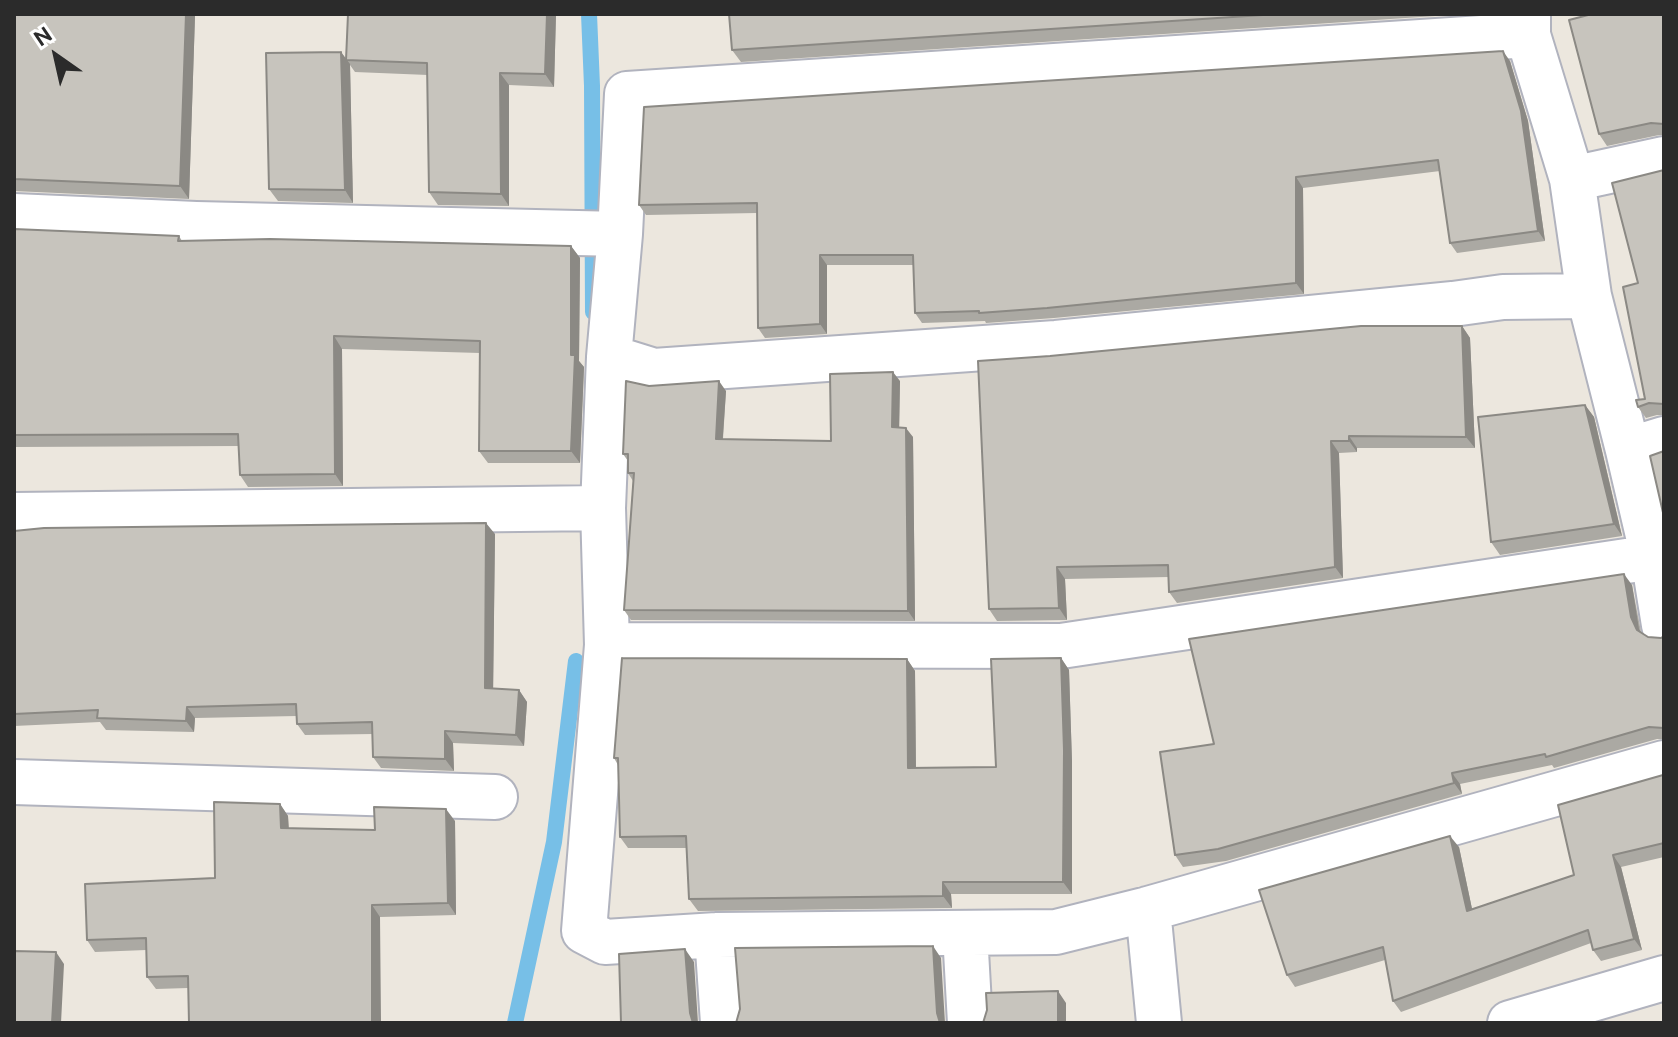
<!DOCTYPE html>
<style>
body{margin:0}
#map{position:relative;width:1678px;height:1037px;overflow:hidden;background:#ece7de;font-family:Ubuntu,sans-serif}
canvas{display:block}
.frame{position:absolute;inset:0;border:16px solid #2b2b2b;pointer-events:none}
.north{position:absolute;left:16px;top:16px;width:80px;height:80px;-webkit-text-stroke:6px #fff;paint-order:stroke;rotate:326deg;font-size:22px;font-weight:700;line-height:32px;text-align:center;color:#2b2b2b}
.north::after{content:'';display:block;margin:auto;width:28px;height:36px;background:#2b2b2b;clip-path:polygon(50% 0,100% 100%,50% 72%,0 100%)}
</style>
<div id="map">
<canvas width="1678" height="1037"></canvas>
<div class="frame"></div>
<div class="north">N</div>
</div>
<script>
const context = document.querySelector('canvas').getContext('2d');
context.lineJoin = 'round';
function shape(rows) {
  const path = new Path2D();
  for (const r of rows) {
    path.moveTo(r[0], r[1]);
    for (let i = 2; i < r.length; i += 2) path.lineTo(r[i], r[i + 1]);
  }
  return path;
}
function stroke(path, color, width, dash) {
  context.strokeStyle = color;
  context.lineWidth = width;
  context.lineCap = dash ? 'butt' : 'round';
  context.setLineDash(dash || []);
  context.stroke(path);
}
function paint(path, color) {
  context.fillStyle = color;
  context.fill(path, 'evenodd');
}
const stream = shape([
 [589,14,592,86,593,312],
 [515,1023,554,842,576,661]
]);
const street = shape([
 [1572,179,1664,159],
 [14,216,196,224,620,234],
 [1589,296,1628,450,1653,557,1664,625],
 [609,357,654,371,1056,343,1453,304,1503,297,1589,296,1572,179,1528,35],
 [1628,450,1664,439],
 [603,508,609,357,620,234,627,94,1528,35,1528,14],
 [14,515,603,508,607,645,1061,646,1653,557],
 [607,645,584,931,605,942,717,935],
 [14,782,495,797],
 [1148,909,1159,1023],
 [965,933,970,1023],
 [723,1023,717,935,1056,932,1148,909,1664,763],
 [1510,1023,1664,978]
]);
const wall = shape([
 [14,14,193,14,195,16,189,199,14,191],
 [348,14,556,14,554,87,509,85,509,206,438,205,429,192,428,75,355,72,350,65,353,203,278,201,269,189,341,52,346,59],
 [729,14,1466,14,741,62,732,50],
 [1664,14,1664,135,1659,135,1607,146,1599,134],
 [1510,61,1528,121,1545,241,1457,253,1450,243,1440,171,1303,188,1304,294,1054,318,986,323,985,321,922,323,915,313,913,265,827,265,827,334,765,338,758,328,757,213,646,215,639,205],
 [1664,170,1664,415,1657,415,1646,418,1638,407,1645,399,1638,283,1661,172],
 [14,229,179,236,182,241,571,246,580,258,579,361,584,367,580,463,488,463,479,451,480,353,342,349,343,486,248,487,240,475,239,446,14,447],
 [1462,326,1470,338,1475,448,1357,448,1357,452,1339,453,1343,578,1177,603,1169,592,1169,577,1065,579,1067,620,997,621,989,609,978,361],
 [900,381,899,427,913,437,915,621,631,620,624,610,633,481,628,473,628,461,623,454,649,386,726,391,723,439,831,441],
 [1585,405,1594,417,1622,536,1500,555,1491,542],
 [14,531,495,534,493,689,519,690,527,702,524,746,453,743,454,771,381,768,373,757,373,734,305,735,297,724,297,716,195,718,194,732,106,730,100,722,14,726],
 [1632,585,1641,632,1648,637,1661,638,1664,636,1664,739,1657,739,1554,768,1552,765,1460,784,1462,794,1226,861,1183,867,1175,855,1214,744],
 [1061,658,1069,670,1072,762,1072,894,951,894,952,908,698,911,689,899,687,848,628,848,620,837,618,765,614,758,907,659,915,671,916,768,996,767],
 [1664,775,1664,857,1621,867,1642,950,1601,961,1593,950,1591,943,1401,1012,1393,1001,1385,960,1295,987,1287,975,1459,847,1472,909,1574,875],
 [280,804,288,816,289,828,375,830,455,821,456,915,380,917,188,988,156,989,147,977,146,950,95,952,87,940,215,878]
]);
const shadedWall = shape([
 [186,14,193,14,195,16,189,199,180,186],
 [547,14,556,14,554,87,545,74],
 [1503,51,1510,61,1528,121,1545,241,1538,231],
 [341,52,350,64,353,203,345,190],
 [500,73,509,85,509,206,501,194],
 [1296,177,1303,188,1304,294,1296,283],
 [571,246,580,258,579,361,584,367,580,463,571,451],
 [820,255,827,265,827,334,820,324],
 [1462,326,1470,338,1475,448,1466,437],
 [334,336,342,349,343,486,335,474],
 [893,372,900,381,899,437,892,427],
 [719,381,726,391,722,449,716,439],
 [1585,405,1594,417,1622,536,1614,524],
 [906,428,913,437,915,621,908,611],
 [1349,436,1357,448,1357,452,1349,441],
 [1331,441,1339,453,1343,578,1335,567],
 [486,523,495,534,493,700,485,688],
 [1057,567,1065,579,1067,620,1059,608],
 [1624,574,1632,585,1639,629,1645,641,1637,630,1631,617],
 [1061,658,1069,670,1072,762,1072,894,1063,882],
 [907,659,915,671,916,779,908,768],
 [519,690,527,702,524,746,516,735],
 [187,707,195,718,194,732,186,721],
 [445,731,453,743,454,771,445,759],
 [1452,773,1460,784,1462,794,1454,783],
 [280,804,288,816,289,840,281,828],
 [446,809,455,821,456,915,448,903],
 [1450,836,1459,847,1475,923,1467,911],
 [1613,855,1621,867,1642,950,1634,939],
 [943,882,951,894,952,908,943,896],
 [372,905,380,917,381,1023,372,1023],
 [933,946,941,958,945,1023,940,1023,937,1013],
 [685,949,694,962,698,1023,693,1023,690,1013],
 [56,952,64,964,61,1023,52,1023],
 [1058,991,1066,1003,1066,1023,1058,1023]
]);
const building = shape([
 [14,14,186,14,180,186,14,179,14,14],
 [348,14,547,14,545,74,500,73,501,194,429,192,427,63,346,60,348,14],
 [729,14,1278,14,732,50,729,14],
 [1592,14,1664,14,1664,124,1651,123,1599,134,1569,20,1592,14],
 [1503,51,1521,111,1538,231,1450,243,1438,160,1296,177,1296,283,1047,308,979,313,979,311,915,313,913,255,820,255,820,324,758,328,757,203,639,205,644,107,1503,51],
 [341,52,345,190,269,189,266,53,341,52],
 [1664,170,1664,404,1649,403,1638,407,1636,400,1645,399,1623,287,1638,283,1612,183,1664,170],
 [14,229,179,236,178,241,270,239,571,246,571,355,575,355,571,451,479,451,480,341,334,336,335,474,240,475,238,434,14,435,14,229],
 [1361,326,1462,326,1466,437,1349,436,1349,441,1331,441,1335,567,1169,592,1168,565,1057,567,1059,608,989,609,978,361,1050,356,1361,326],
 [893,372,892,427,906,428,908,611,624,610,634,473,628,473,628,454,623,454,626,381,649,386,719,381,716,439,831,441,830,374,893,372],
 [1585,405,1614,524,1491,542,1478,417,1585,405],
 [1664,451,1664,517,1650,456,1664,451],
 [486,523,485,688,519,690,516,735,445,731,445,759,373,757,372,722,297,724,296,704,187,707,186,721,97,718,98,710,14,714,14,531,44,528,486,523],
 [1624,574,1631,617,1637,630,1648,637,1661,638,1664,636,1664,728,1649,727,1546,757,1545,754,1452,773,1454,783,1218,849,1175,855,1160,752,1214,744,1189,639,1624,574],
 [622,658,907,659,908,768,996,767,991,659,1061,658,1064,750,1063,882,943,882,943,896,689,899,686,836,620,837,618,758,614,758,622,658],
 [1663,775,1664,775,1664,843,1613,855,1634,939,1593,950,1588,930,1393,1001,1383,947,1287,975,1259,890,1450,836,1467,911,1574,875,1558,805,1663,775],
 [214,802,280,804,281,828,375,830,374,807,446,809,448,903,372,905,372,1023,189,1023,188,976,147,977,146,938,87,940,85,884,215,878,214,802],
 [933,946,937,1013,940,1023,736,1023,740,1009,735,948,933,946],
 [685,949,690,1013,693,1023,621,1023,619,954,685,949],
 [14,951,56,952,52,1023,14,1023,14,951],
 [1058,991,1058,1023,983,1023,987,1010,986,993,1058,991]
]);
stroke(stream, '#77bfe7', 16);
stroke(street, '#b1b3be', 48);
stroke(street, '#fff', 44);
paint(wall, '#aba9a3');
paint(shadedWall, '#8b8984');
paint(building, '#c7c4bd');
stroke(building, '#8b8984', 2);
</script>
